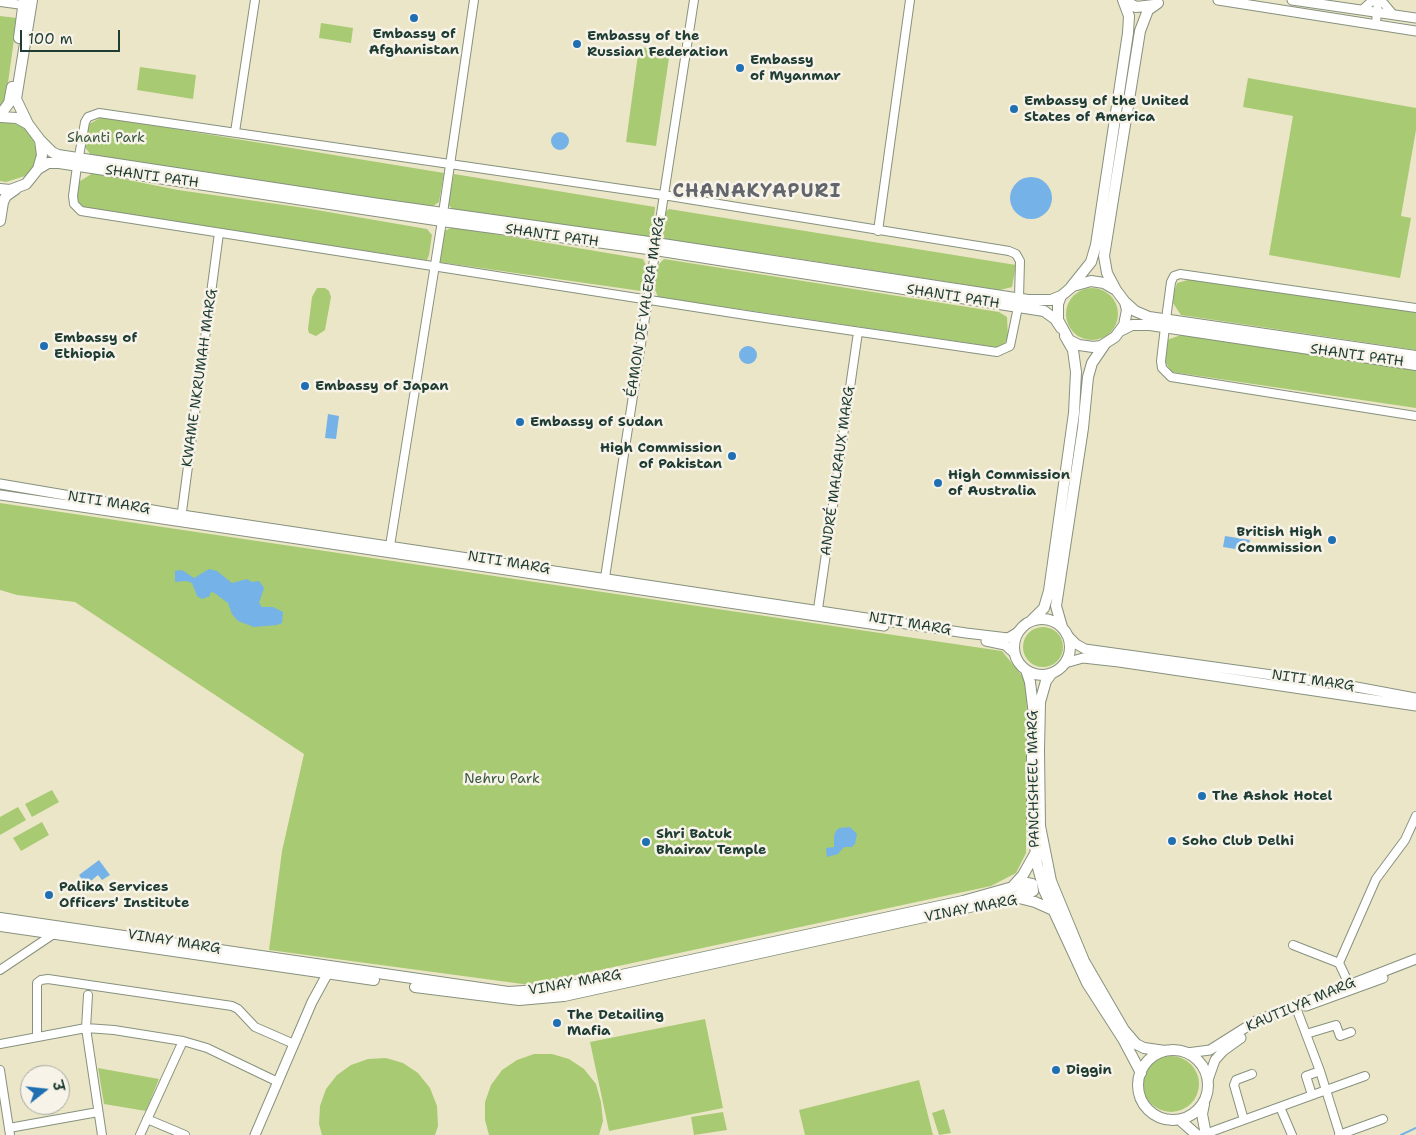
<!DOCTYPE html>
<meta charset="utf-8">
<style>
body{margin:0}
#map{position:relative;width:1416px;height:1135px;overflow:hidden;background:#ece6c8;font-family:"Shantell Sans","Playpen Sans Deva",sans-serif}
canvas{display:block}
.north{position:absolute;left:20px;top:1065px;width:50px;height:50px;box-sizing:border-box;background:#f7f3e8;border:1px solid #a1aaa0;border-radius:50%;rotate:74deg;font-size:14px;font-weight:700;line-height:20px;text-align:center;color:#1f3d34}
.north::after{content:'';display:block;margin:auto;width:18px;height:22px;background:#1f6fb2;clip-path:polygon(50% 0,100% 100%,50% 72%,0 100%)}
.scale{position:absolute;left:20px;top:30px;width:100px;height:22px;box-sizing:border-box;border:2px solid #1f3d34;border-top:0;padding-left:6px;font-size:15px;line-height:18px;white-space:nowrap;color:#1f3d34;-webkit-text-stroke:4px #f7f3e8;paint-order:stroke}
</style>
<div id="map">
<canvas width="1416" height="1135"></canvas>
<div class="north">उ</div>
<div class="scale">100 m</div>
</div>
<script>
const context = document.querySelector('canvas').getContext('2d');
context.lineJoin = 'round';
function paint(path, color) {
  context.fillStyle = color;
  context.fill(path, 'evenodd');
}
function shape(rows) {
  const path = new Path2D();
  for (const r of rows) {
    if (r.length === 3) {
      path.moveTo(r[0] + r[2], r[1]);
      path.arc(r[0], r[1], r[2], 0, 2 * Math.PI);
      continue;
    }
    path.moveTo(r[0], r[1]);
    for (let i = 2; i < r.length; i += 2) path.lineTo(r[i], r[i + 1]);
  }
  return path;
}
function stroke(path, color, width, dash) {
  context.strokeStyle = color;
  context.lineWidth = width;
  context.lineCap = dash ? 'butt' : 'round';
  context.setLineDash(dash || []);
  context.stroke(path);
}
function label(font, color, halo, rows, align = 'center') {
  context.font = font + ' "Shantell Sans",sans-serif';
  context.lineWidth = 5;
  context.setLineDash([]);
  context.textBaseline = 'middle';
  context.strokeStyle = halo;
  context.fillStyle = color;
  for (const [text, x, y, turn = 0] of rows) {
    context.save();
    context.translate(x, y);
    context.rotate((+turn || 0) * Math.PI / 180);
    context.textAlign = isNaN(turn) ? turn : align;
    if (halo) context.strokeText(text, 0, 0);
    context.fillText(text, 0, 0);
    context.restore();
  }
}
const green = shape([
 [0,16,17,18,5,104,0,107],
 [321,23,353,28,351,43,319,38],
 [639,47,670,51,656,146,626,142],
 [140,67,196,75,193,99,137,90],
 [1248,78,1416,108,1416,130,1401,216,1411,218,1400,278,1269,255,1293,116,1243,107],
 [102,117,444,173,439,202,430,208,91,155,84,146,83,136,89,124],
 [8,122,18,125,27,130,33,139,36,149,36,159,32,169,25,176,6,182,0,181,0,123],
 [93,173,178,190,305,208,427,229,432,235,429,255,427,260,81,209,74,193,77,183],
 [454,174,655,207,653,229,648,238,454,211,448,204],
 [669,209,1016,265,1012,287,1000,290,774,255,666,242,662,231,664,213],
 [453,227,643,259,646,265,646,285,641,291,439,262,442,232],
 [664,259,999,312,1007,317,1008,337,1002,348,658,297,654,287,654,276,657,266],
 [1191,279,1416,311,1416,350,1181,315,1173,303,1174,292,1177,283],
 [1092,314,26],
 [317,288,325,288,329,291,331,297,325,330,316,336,309,333,308,329,312,297],
 [1181,335,1416,369,1416,408,1172,372,1163,359,1164,348,1167,340],
 [0,503,1002,651,1027,682,1026,853,1016,873,991,886,530,985,269,950,282,851,304,754,75,602,17,595,0,590],
 [1043,647,20],
 [52,790,59,802,32,817,25,804],
 [18,807,26,820,0,835,0,817],
 [42,822,49,835,21,851,13,838],
 [705,1019,723,1108,609,1131,590,1042],
 [534,1054,552,1054,569,1059,584,1069,596,1084,601,1102,603,1121,599,1135,489,1135,485,1120,485,1102,491,1085,502,1070,517,1060],
 [1171,1084,28],
 [386,1058,403,1063,418,1073,430,1088,437,1106,438,1126,435,1135,322,1135,319,1124,320,1106,326,1089,337,1075,351,1065,368,1059],
 [98,1068,159,1079,146,1111,104,1104],
 [919,1080,933,1135,805,1135,799,1110],
 [944,1109,951,1133,939,1135,932,1113],
 [723,1112,727,1130,694,1135,691,1117]
]);
const water = shape([
 [560,141,9],
 [1031,198,21],
 [748,355,9],
 [328,414,339,416,336,439,325,438],
 [1225,536,1250,540,1248,551,1223,547],
 [182,570,194,578,209,569,217,571,232,583,247,579,252,582,259,581,264,588,259,603,262,607,273,607,283,612,282,623,277,625,254,627,238,621,232,614,228,603,213,592,210,593,210,596,202,599,197,596,192,583,186,581,175,582,175,571],
 [850,827,857,834,855,844,852,847,844,847,838,854,827,857,826,848,834,847,834,836,836,831,839,828],
 [99,860,110,875,102,880,98,875,86,885,79,875]
]);
const stream = shape([
 [1401,1135,1416,1128]
]);
const minor = shape([
 [1381,0,1392,13],
 [0,2,23,5],
 [1363,9,1373,0],
 [1376,23,1378,0],
 [235,132,255,0],
 [79,156,85,122,88,117,99,113,663,195,1009,251,1016,254,1020,261,1019,298],
 [77,166,73,196,74,204,81,211,752,316,997,352,1010,346,1018,307],
 [443,213,474,0],
 [878,231,910,0],
 [1166,319,1171,282,1174,276,1180,274,1416,308],
 [1165,327,1161,361,1162,368,1171,377,1416,416],
 [181,519,219,233],
 [389,552,442,221],
 [604,584,694,0],
 [818,609,858,332],
 [1293,945,1339,963],
 [0,970,55,933],
 [1349,984,1339,963,1376,879,1405,840,1416,816],
 [1295,1005,1320,1071,1340,1135],
 [1306,1034,1336,1025,1340,1036,1351,1032],
 [37,1036,37,983,41,980,48,979,232,1006,238,1009,255,1027,294,1044],
 [183,1041,207,1048,278,1082],
 [0,1044,86,1028,88,995],
 [0,1070,10,1135],
 [1312,1095,1306,1076,1320,1071],
 [1280,1107,1292,1135],
 [147,1119,185,1135],
 [1244,1120,1234,1085,1236,1080,1252,1074],
 [9,1128,98,1112],
 [1205,1134,1365,1076],
 [102,1135,86,1028,114,1030,183,1041,140,1135],
 [1339,1135,1383,1119]
]);
const tertiary = shape([
 [1218,0,1416,31],
 [1292,0,1416,18],
 [0,484,182,515,966,633,1008,638,1018,632],
 [0,495,884,626],
 [1066,634,1076,644,1085,649,1351,686,1416,698],
 [986,641,1005,645,1014,653],
 [1065,663,1083,658,1119,662,1416,706],
 [1306,1006,1383,978],
 [1187,1053,1210,1050,1256,1021,1416,959],
 [1208,1080,1215,1060,1223,1051,1241,1038],
 [255,1135,312,1002,330,969]
]);
const secondary = shape([
 [1123,0,1136,7,1154,5],
 [19,38,24,0],
 [0,115,9,103,12,87],
 [0,117,17,118,28,124,40,140,42,155,38,169,26,184,10,190,0,189],
 [28,124,16,99,32,0],
 [40,140,52,152,58,155,379,204,656,243,1028,300,1051,300,1061,296],
 [38,169,48,163,59,163,442,221,655,250,1044,311,1055,319,1061,328],
 [0,221,3,202,6,196,16,189],
 [1091,281,1104,283,1116,290,1125,302,1127,310,1124,325,1115,337,1101,346,1093,347,1079,345,1069,340,1058,320,1058,304,1061,296,1073,286,1091,281],
 [1071,287,1091,262,1096,245,1128,33,1129,16,1123,0],
 [1116,290,1107,273,1104,256,1140,31,1148,10,1158,3],
 [1125,302,1135,311,1149,317,1416,356],
 [1120,331,1132,325,1150,325,1416,365],
 [1042,647,28],
 [1031,621,1044,608,1049,591,1074,413,1076,372,1073,350,1065,336],
 [1062,627,1056,606,1083,428,1088,377,1092,363,1105,344],
 [1026,670,1030,682,1034,715,1032,745,1032,818,1037,864,1044,890,1087,983,1123,1039,1141,1073],
 [1052,673,1046,681,1040,702,1039,751,1040,826,1051,881,1084,961,1124,1030,1136,1044,1144,1048,1165,1051],
 [1013,886,1023,875,1036,852],
 [0,918,508,992,557,989,963,901,1027,883,1032,884,1033,891,1015,897],
 [0,926,374,980],
 [415,987,519,1000,564,996,1015,897,1035,902,1053,910],
 [1173,1085,35],
 [1204,1104,1202,1114,1206,1135],
 [1180,1120,1197,1135]
]);
const markers = [
 [414,18,5,"#1f6fb2"],
 [577,44,5,"#1f6fb2"],
 [740,68,5,"#1f6fb2"],
 [1014,109,5,"#1f6fb2"],
 [44,346,5,"#1f6fb2"],
 [305,386,5,"#1f6fb2"],
 [520,422,5,"#1f6fb2"],
 [732,456,5,"#1f6fb2"],
 [938,483,5,"#1f6fb2"],
 [1332,540,5,"#1f6fb2"],
 [1202,796,5,"#1f6fb2"],
 [1172,841,5,"#1f6fb2"],
 [646,842,5,"#1f6fb2"],
 [49,895,5,"#1f6fb2"],
 [557,1023,5,"#1f6fb2"],
 [1056,1070,5,"#1f6fb2"]
];
const poiNames = [
 ["Embassy of",414,34,"center"],
 ["Afghanistan",414,50,"center"],
 ["Embassy of the",587,36],
 ["Russian Federation",587,52],
 ["Embassy",750,60],
 ["of Myanmar",750,76],
 ["Embassy of the United",1024,101],
 ["States of America",1024,117],
 ["Embassy of",54,338],
 ["Ethiopia",54,354],
 ["Embassy of Japan",315,386],
 ["Embassy of Sudan",530,422],
 ["High Commission",722,448,"right"],
 ["of Pakistan",722,464,"right"],
 ["High Commission",948,475],
 ["of Australia",948,491],
 ["British High",1322,532,"right"],
 ["Commission",1322,548,"right"],
 ["The Ashok Hotel",1212,796],
 ["Shri Batuk",656,834],
 ["Bhairav Temple",656,850],
 ["Soho Club Delhi",1182,841],
 ["Palika Services",59,887],
 ["Officers' Institute",59,903],
 ["The Detailing",567,1015],
 ["Mafia",567,1031],
 ["Diggin",1066,1070]
];
const parkNames = [
 ["Shanti Park",106,138],
 ["Nehru Park",502,779]
];
const streetNames = [
 ["SHANTI PATH",152,177,8],
 ["SHANTI PATH",552,236,8],
 ["SHANTI PATH",953,297,9],
 ["ÉAMON DE VALERA MARG",646,307,-81],
 ["SHANTI PATH",1357,356,8],
 ["KWAME NKRUMAH MARG",200,378,-82],
 ["ANDRÉ MALRAUX MARG",838,471,-82],
 ["NITI MARG",109,503,9],
 ["NITI MARG",509,563,9],
 ["NITI MARG",910,624,9],
 ["NITI MARG",1313,681,8],
 ["PANCHSHEEL MARG",1034,779,-91],
 ["VINAY MARG",971,909,-11],
 ["VINAY MARG",174,942,9],
 ["VINAY MARG",575,983,-10],
 ["KAUTILYA MARG",1301,1005,-23]
];
const districtNames = [
 ["CHANAKYAPURI",757,192]
];
paint(green, '#a8ca73');
paint(water, '#75b2e7');
stroke(stream, '#75b2e7', 2);
stroke(minor, '#86927e', 10);
stroke(tertiary, '#86927e', 11);
stroke(secondary, '#86927e', 12);
stroke(minor, '#fff', 8);
stroke(tertiary, '#fff', 9);
stroke(secondary, '#fff', 10);
for (const [x, y, r, color] of markers) {
  const dot = new Path2D();
  dot.arc(x, y, r, 0, 2 * Math.PI);
  context.fillStyle = color;
  context.fill(dot);
  stroke(dot, '#f7f3e8', 2);
}
label('bold 14px', '#1f3d34', '#f7f3e8', poiNames, 'left');
label('14px', '#3a5941', '#f7f3e8', parkNames);
label('14px', '#1f3d34', '#f7f3e8', streetNames);
context.letterSpacing = '1px';
label('bold 19px', '#62666c', '#f7f3e8', districtNames);
context.letterSpacing = '0px';
</script>
